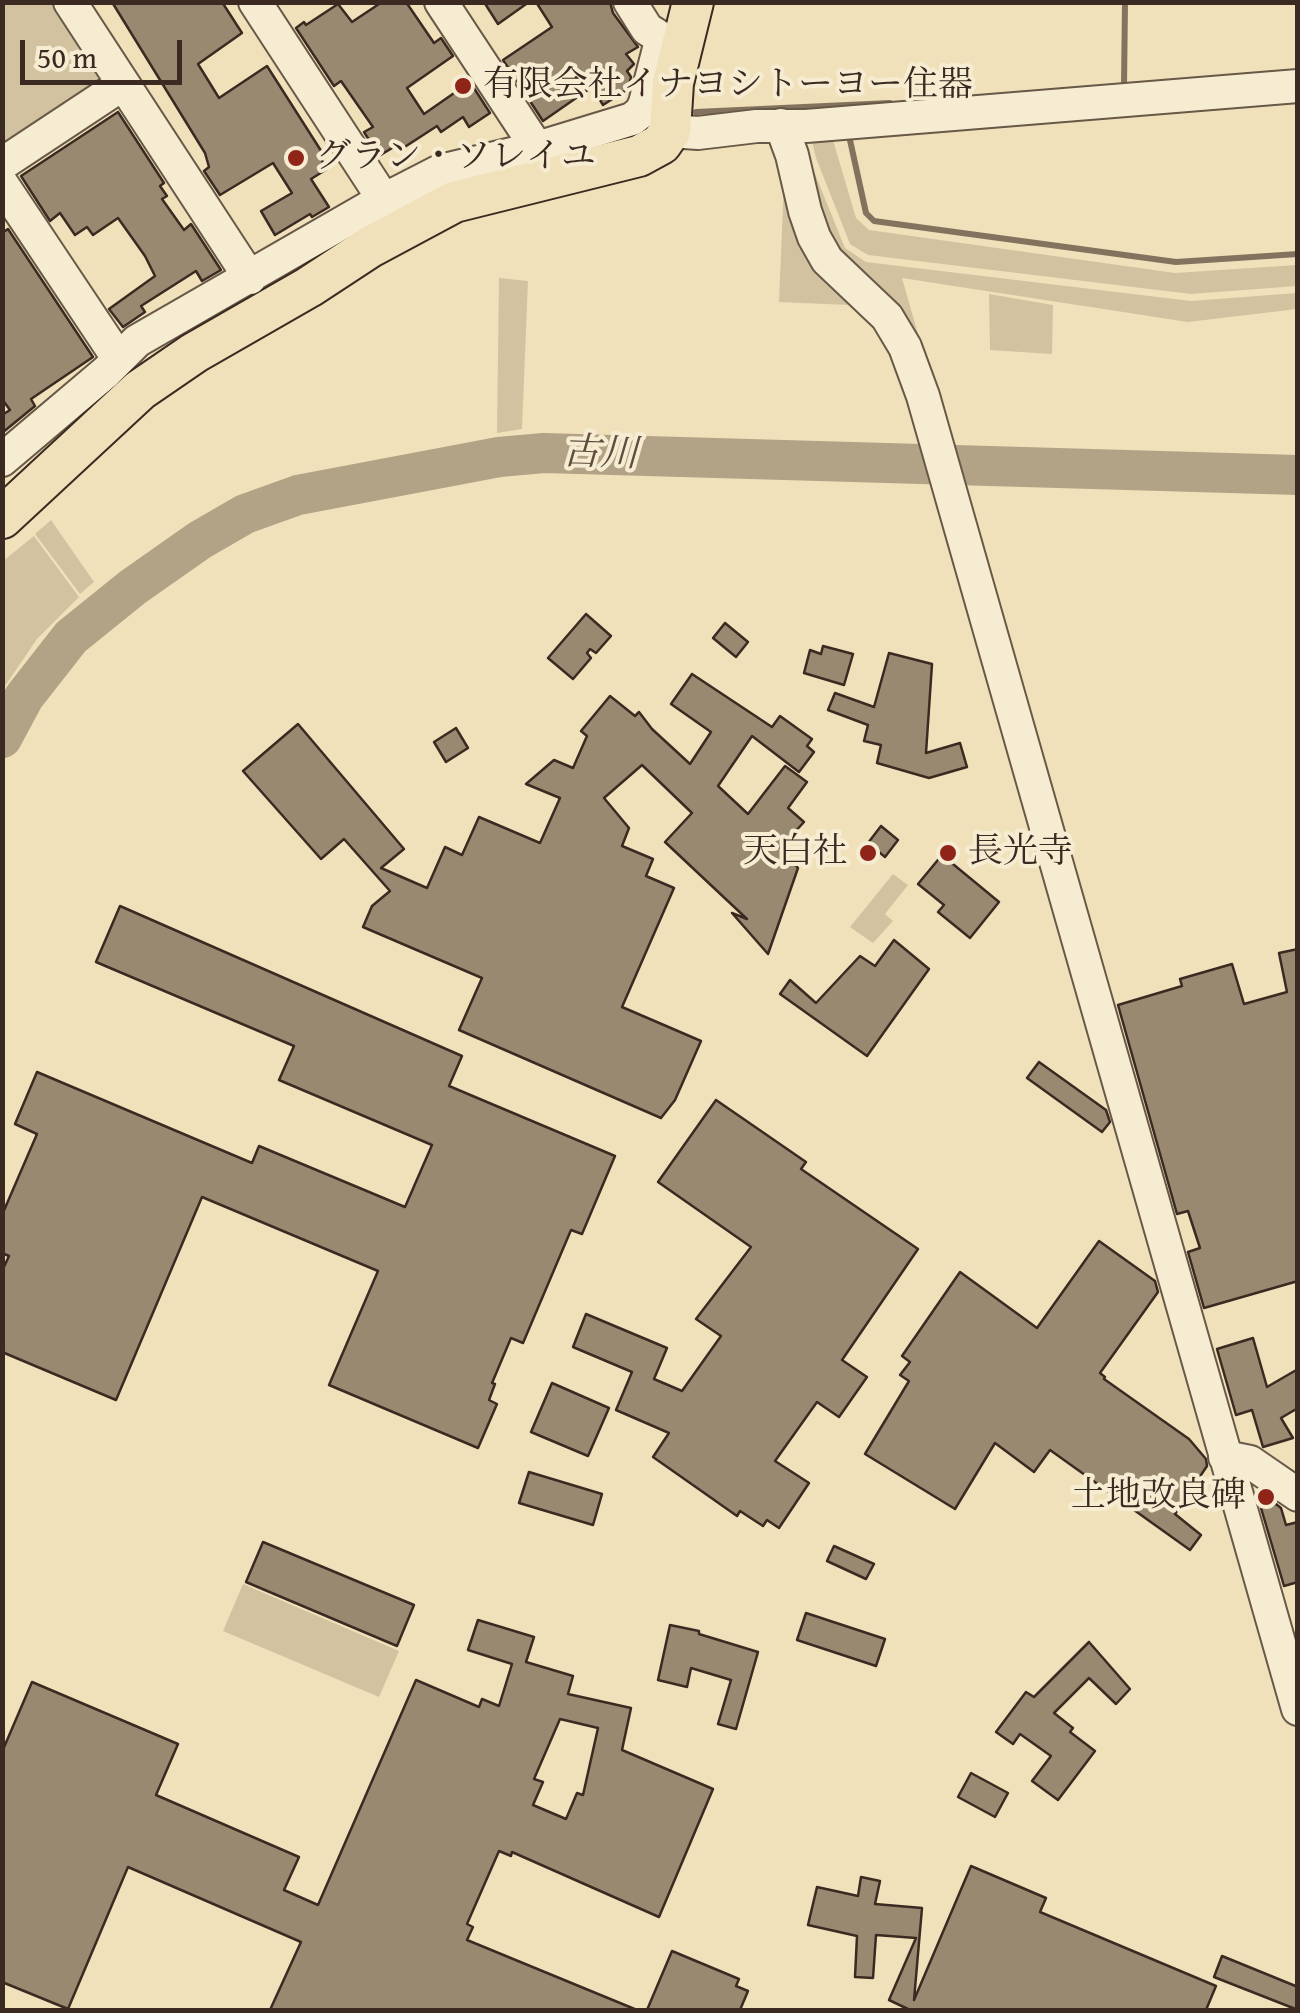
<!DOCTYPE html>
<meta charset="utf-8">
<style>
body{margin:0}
#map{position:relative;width:1300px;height:2013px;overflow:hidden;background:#f1e1ba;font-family:"Gentium Book Plus",serif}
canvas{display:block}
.frame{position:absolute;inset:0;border:5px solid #3b2a21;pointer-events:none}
.scale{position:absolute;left:20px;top:40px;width:162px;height:45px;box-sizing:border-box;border:5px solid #3b2a21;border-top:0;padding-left:12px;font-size:30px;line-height:35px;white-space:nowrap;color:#3b2a21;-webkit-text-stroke:8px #f6ecd2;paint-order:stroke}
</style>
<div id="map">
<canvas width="1300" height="2013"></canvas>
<div class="frame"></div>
<div class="scale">50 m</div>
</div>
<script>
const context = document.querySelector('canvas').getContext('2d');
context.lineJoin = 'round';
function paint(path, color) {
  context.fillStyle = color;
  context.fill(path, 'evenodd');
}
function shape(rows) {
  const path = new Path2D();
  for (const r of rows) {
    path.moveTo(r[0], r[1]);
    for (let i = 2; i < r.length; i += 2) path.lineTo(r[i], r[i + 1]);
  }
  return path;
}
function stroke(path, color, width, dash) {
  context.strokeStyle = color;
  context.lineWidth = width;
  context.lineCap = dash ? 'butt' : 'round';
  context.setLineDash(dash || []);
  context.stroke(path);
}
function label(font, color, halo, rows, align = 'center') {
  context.font = font + ' "Gentium Book Plus","Noto Serif JP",serif';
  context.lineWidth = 8;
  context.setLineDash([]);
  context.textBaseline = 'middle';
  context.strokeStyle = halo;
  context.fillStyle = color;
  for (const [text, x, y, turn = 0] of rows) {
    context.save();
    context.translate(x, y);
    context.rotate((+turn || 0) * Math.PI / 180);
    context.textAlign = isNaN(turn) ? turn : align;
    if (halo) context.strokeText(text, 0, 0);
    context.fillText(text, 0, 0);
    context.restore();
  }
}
const green = shape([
 [3,3,59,3,108,77,3,156],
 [833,140,856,218,869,230,1175,273,1297,265,1297,286,1191,294,868,255,850,244,816,158,812,141],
 [809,159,845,248,866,262,1191,301,1297,293,1297,309,1188,322,902,278,931,379,869,281,827,237],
 [784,181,812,262,827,284,849,305,779,302],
 [499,278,528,281,522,429,497,433],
 [989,294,1053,305,1052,354,990,350],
 [51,520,94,582,80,594,35,534],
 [34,536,79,597,37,639,3,689,3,561],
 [893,874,908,885,885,914,893,921,873,943,850,927],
 [243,1584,399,1651,379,1697,223,1631]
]);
const stream = shape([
 [1124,87,1125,2],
 [696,112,890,103],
 [848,131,866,213,874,221,1176,262,1298,254]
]);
const river = shape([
 [2,738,24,697,71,637,133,587,200,540,245,514,298,495,499,457,544,453,1298,475]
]);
const building = shape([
 [112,2,222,2,242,33,198,64,219,98,267,66,325,157,321,159,327,169,311,179,329,207,312,217,310,214,275,235,261,211,292,193,273,163,220,195,204,171,209,167,205,153,112,2],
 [382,2,406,2,434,43,441,38,453,56,407,88,424,114,470,82,490,113,469,127,463,117,441,132,437,126,400,150,397,145,379,156,364,132,373,127,341,81,334,86,296,28,304,22,306,25,338,4,352,22,382,2],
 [484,2,529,2,498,24,484,2],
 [536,2,610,2,613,13,638,47,626,54,634,64,627,71,631,77,628,89,603,105,592,87,543,121,503,60,552,27,536,2],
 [118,112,164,183,160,186,167,196,162,199,184,230,191,224,221,270,202,281,196,271,141,306,145,312,123,327,109,309,155,276,145,256,118,218,93,235,87,227,75,235,60,213,50,221,21,176,118,112],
 [8,229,93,357,31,399,35,406,2,433,2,415,10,410,2,399,2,233,8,229],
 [586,614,611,636,596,653,590,649,587,653,591,658,573,679,548,658,586,614],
 [725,623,748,642,736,657,713,638,725,623],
 [823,646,853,654,844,685,804,673,810,650,821,654,823,646],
 [889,653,932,664,926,753,960,743,967,767,929,778,877,763,881,745,864,741,868,725,828,710,835,693,874,707,889,653],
 [692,674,772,727,780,716,812,739,807,746,814,752,799,772,752,736,718,786,748,814,785,766,807,782,788,808,804,822,780,848,798,868,768,954,732,913,747,919,665,842,692,813,642,765,604,798,629,828,622,846,653,859,646,876,674,888,622,1007,701,1041,675,1100,661,1118,459,1030,482,978,363,927,372,906,390,891,344,839,321,859,243,771,298,724,404,849,381,868,427,888,445,847,462,855,479,817,540,843,560,798,526,784,554,760,573,768,587,736,581,731,610,696,635,716,639,712,652,729,690,764,711,732,671,704,692,674],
 [456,728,468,748,446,762,434,742,456,728],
 [881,826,898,840,885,857,868,843,881,826],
 [942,855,999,902,970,938,938,912,944,905,918,884,942,855],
 [120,906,462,1056,449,1086,615,1156,582,1234,571,1230,523,1343,511,1338,492,1383,495,1384,489,1400,497,1404,478,1448,329,1385,378,1271,202,1197,116,1400,2,1352,2,1271,9,1256,2,1253,2,1215,37,1134,15,1124,37,1072,252,1163,259,1146,405,1207,432,1145,279,1080,294,1046,96,962,120,906],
 [894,940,929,969,867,1056,780,994,790,980,816,1003,860,956,875,966,894,940],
 [1298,949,1298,1281,1204,1308,1188,1252,1200,1248,1188,1211,1177,1214,1118,1005,1182,986,1180,979,1232,964,1244,1004,1287,992,1279,953,1298,949],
 [1039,1062,1106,1110,1110,1122,1102,1132,1027,1078,1039,1062],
 [716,1100,806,1162,801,1169,918,1249,842,1360,867,1377,839,1417,817,1402,775,1461,809,1483,779,1528,767,1520,763,1526,740,1511,737,1516,653,1457,669,1433,616,1410,632,1372,573,1347,586,1314,667,1348,654,1379,682,1391,721,1336,696,1319,751,1247,658,1182,716,1100],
 [1099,1241,1155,1281,1158,1292,1100,1373,1105,1377,1104,1379,1189,1439,1206,1459,1207,1466,1175,1514,1201,1535,1190,1550,1050,1450,1034,1472,995,1443,955,1509,865,1454,909,1381,900,1375,910,1362,902,1356,960,1272,1037,1328,1099,1241],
 [1253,1338,1267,1387,1298,1369,1298,1408,1281,1418,1293,1438,1263,1447,1252,1410,1236,1415,1217,1349,1253,1338],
 [552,1383,609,1408,588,1456,531,1432,552,1383],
 [529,1472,602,1494,593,1525,519,1503,529,1472],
 [1276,1504,1281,1508,1286,1525,1298,1522,1298,1582,1284,1586,1261,1508,1276,1504],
 [263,1542,414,1605,397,1646,246,1582,263,1542],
 [834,1546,874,1564,866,1579,827,1561,834,1546],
 [806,1613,885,1639,876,1666,797,1640,806,1613],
 [478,1620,534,1637,526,1662,573,1676,568,1694,631,1708,622,1750,713,1789,659,1917,512,1852,511,1856,499,1851,467,1924,473,1927,467,1940,637,2010,270,2010,301,1942,128,1867,68,2009,2,1982,2,1752,32,1682,178,1744,156,1795,299,1857,284,1890,318,1905,416,1680,479,1707,482,1699,499,1706,512,1664,468,1650,478,1620],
 [560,1719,598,1728,583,1795,577,1793,566,1819,533,1805,543,1782,534,1779,560,1719],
 [670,1625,699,1631,699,1634,758,1652,736,1729,718,1724,731,1680,691,1668,687,1687,658,1680,670,1625],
 [1089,1642,1130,1689,1116,1704,1089,1678,1054,1713,1073,1728,1070,1732,1095,1751,1058,1800,1032,1781,1051,1756,1020,1734,1013,1744,996,1732,1026,1692,1034,1697,1089,1642],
 [971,1773,1008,1793,995,1817,958,1797,971,1773],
 [971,1866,1046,1898,1040,1912,1216,1986,1206,2010,910,2010,889,2000,916,1938,876,1935,873,1978,855,1977,857,1936,808,1925,817,1887,858,1896,861,1877,880,1881,875,1904,922,1908,914,2000,971,1866],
 [672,1951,739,1979,736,1986,748,1991,740,2010,647,2010,672,1951],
 [1222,1956,1298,1987,1298,2010,1214,1977,1222,1956]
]);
const minor = shape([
 [70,2,250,278],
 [255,2,384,200],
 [441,2,537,148],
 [630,2,647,29,680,50],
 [781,125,792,155,805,211,814,237,827,260,887,317,905,347,923,396,1298,1709],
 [670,131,698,133,757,126,806,126,1298,86],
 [2,164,123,84],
 [2,184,118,358],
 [2,460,106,372,137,341,368,208,440,171,537,148,632,119,641,112,645,103,661,41],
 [1225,1457,1250,1462,1298,1495]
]);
const major = shape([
 [2,518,140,390,194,353,309,287,370,247,454,202,639,156,661,144,670,131,673,83,693,2]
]);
const markers = [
 [463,86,10,"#8f2418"],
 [296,158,10,"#8f2418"],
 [868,853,10,"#8f2418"],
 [948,853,10,"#8f2418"],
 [1266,1497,10,"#8f2418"]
];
const poiNames = [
 ["有限会社イナヨシトーヨー住器",483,86],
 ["グラン・ソレイユ",316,158],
 ["天白社",848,853,"right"],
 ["長光寺",968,853],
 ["土地改良碑",1246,1497,"right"]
];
const waterNames = [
 ["古川",600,455,2]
];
paint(green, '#d2c2a0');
stroke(stream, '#83735e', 6);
stroke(river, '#b3a386', 40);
paint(building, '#9a8971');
stroke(building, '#3b2a21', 2.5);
stroke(minor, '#685847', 36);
stroke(major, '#3b2a21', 44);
stroke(minor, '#f6ecd2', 32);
stroke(major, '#f1e1ba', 40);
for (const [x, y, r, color] of markers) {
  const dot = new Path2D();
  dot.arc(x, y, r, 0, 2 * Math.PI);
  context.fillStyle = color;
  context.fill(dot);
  stroke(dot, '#f6ecd2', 4);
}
label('35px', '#3b2a21', '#f6ecd2', poiNames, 'left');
label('italic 38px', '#5f4e3f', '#f6ecd2', waterNames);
</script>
